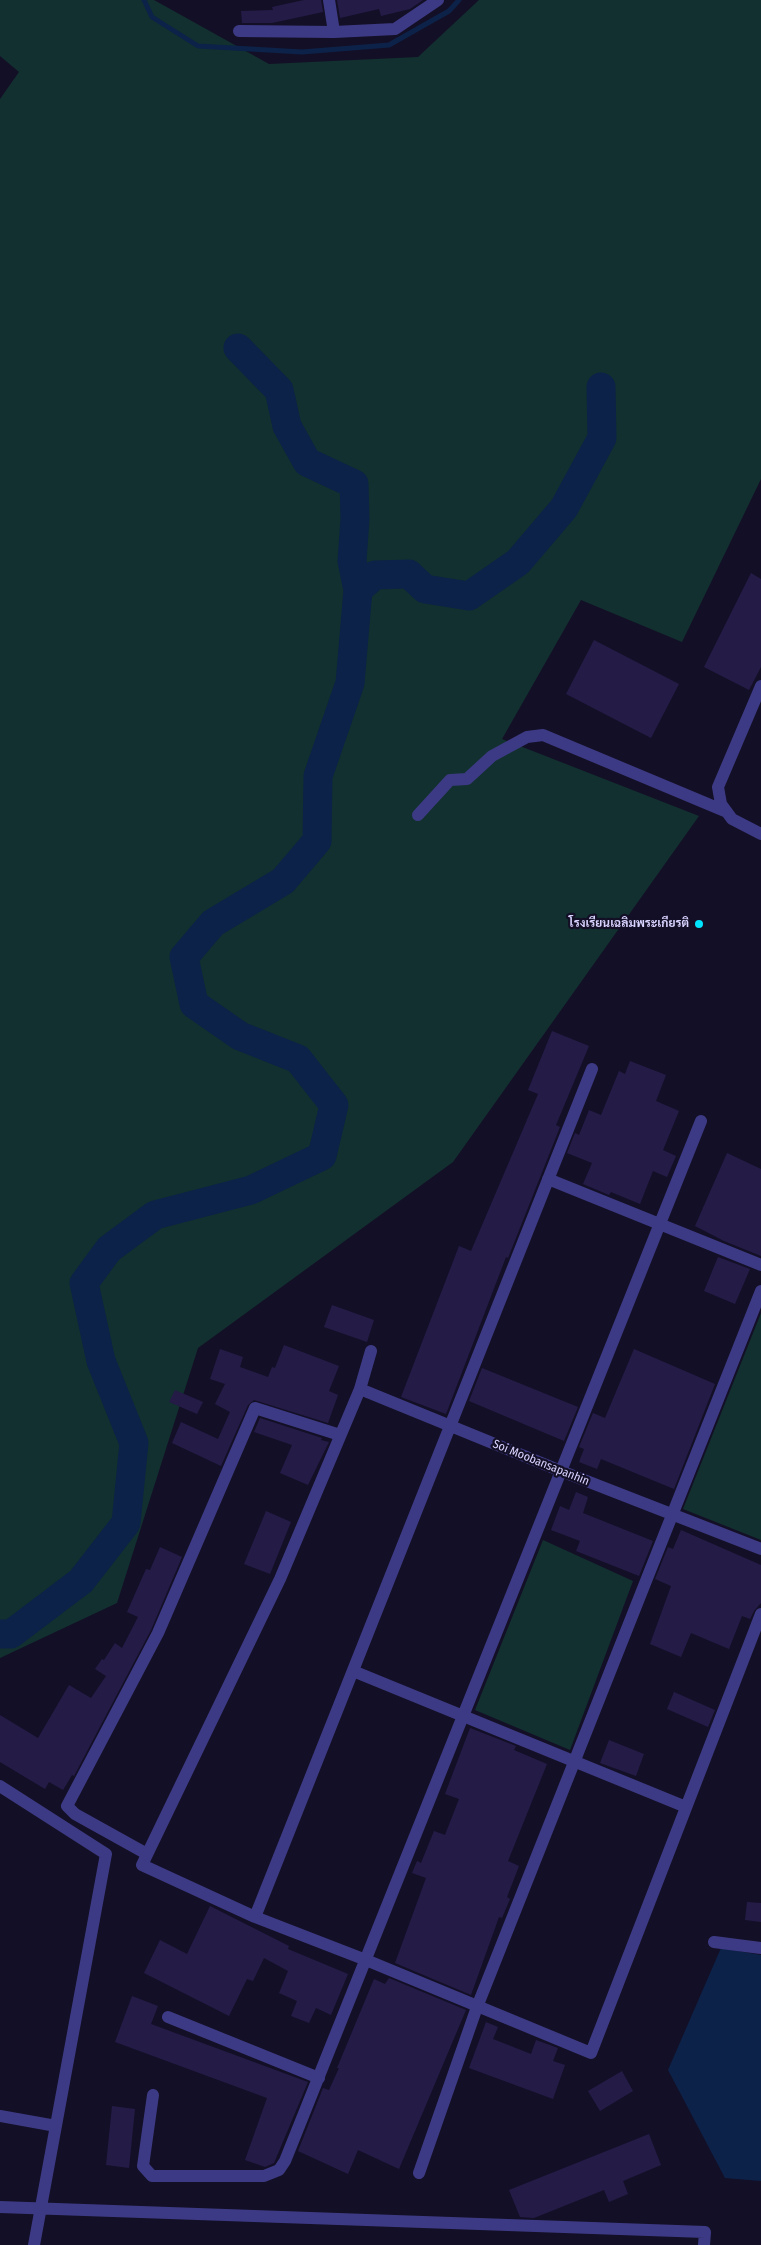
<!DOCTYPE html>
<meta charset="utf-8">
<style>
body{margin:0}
canvas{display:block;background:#130f26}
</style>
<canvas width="761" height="2245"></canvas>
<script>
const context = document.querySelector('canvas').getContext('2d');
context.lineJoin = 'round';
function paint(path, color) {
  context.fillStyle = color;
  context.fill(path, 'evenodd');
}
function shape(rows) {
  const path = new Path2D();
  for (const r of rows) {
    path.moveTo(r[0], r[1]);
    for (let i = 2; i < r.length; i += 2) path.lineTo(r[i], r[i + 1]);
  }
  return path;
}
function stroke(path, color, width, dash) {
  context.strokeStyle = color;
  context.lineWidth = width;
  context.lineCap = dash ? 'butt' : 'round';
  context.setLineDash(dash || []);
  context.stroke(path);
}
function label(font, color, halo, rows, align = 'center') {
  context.font = font + ' "Fira Sans Condensed",Sarabun,sans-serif';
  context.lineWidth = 4.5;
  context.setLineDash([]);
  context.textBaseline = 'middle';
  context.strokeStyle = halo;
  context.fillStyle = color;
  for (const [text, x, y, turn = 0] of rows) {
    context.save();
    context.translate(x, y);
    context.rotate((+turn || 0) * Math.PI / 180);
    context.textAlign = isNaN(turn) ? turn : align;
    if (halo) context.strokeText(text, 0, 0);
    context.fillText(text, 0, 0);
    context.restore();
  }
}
const green = shape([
 [0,0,154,0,269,64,418,57,479,0,761,0,761,479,682,642,581,600,502,739,699,816,453,1162,198,1348,117,1603,0,1658,0,99,19,72,0,56],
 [761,1313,761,1540,683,1509],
 [543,1540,633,1581,570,1750,475,1710]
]);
const water = shape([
 [721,1948,761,1955,761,2181,725,2178,668,2070]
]);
const stream = shape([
 [144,0,152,17,198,46,302,52,389,45,449,11,459,0]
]);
const river = shape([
 [238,348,279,390,287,426,307,462,354,484,355,519,352,561,358,590],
 [0,1634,11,1634,81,1581,126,1523,134,1443,101,1361,84,1283,109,1249,155,1215,251,1190,322,1156,334,1105,298,1059,240,1036,194,1004,184,957,213,923,283,881,317,841,318,776,350,683,358,590,375,575,409,574,425,589,469,596,518,562,564,508,602,438,601,387]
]);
const building = shape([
 [304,0,321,0,323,12,272,23,242,23,241,11,273,10,272,7],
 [337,0,423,0,410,9,381,16,379,9,340,18],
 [751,573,761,579,761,667,749,690,704,667],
 [594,640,679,684,651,738,566,694],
 [552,1031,589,1046,556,1125,560,1127,508,1258,506,1257,446,1414,401,1397,459,1246,471,1251,538,1094,528,1090],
 [630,1061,666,1075,656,1101,679,1111,663,1150,676,1156,667,1177,653,1171,640,1204,611,1192,609,1195,583,1184,592,1163,567,1153,575,1133,579,1135,589,1110,601,1115,619,1071,625,1074],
 [727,1153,761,1169,761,1256,724,1241,695,1226],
 [718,1257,750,1269,735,1304,704,1291],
 [332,1305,374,1320,367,1342,324,1327],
 [284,1345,339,1366,329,1391,338,1395,328,1423,254,1400,248,1405,221,1466,172,1443,181,1422,218,1439,230,1412,215,1404,225,1384,210,1379,220,1349,243,1357,240,1367,268,1377,272,1367,275,1368],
 [634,1349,715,1384,674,1489,601,1459,597,1469,579,1462,584,1449,579,1447,593,1413,605,1418],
 [482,1368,578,1407,564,1441,469,1401],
 [175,1390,203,1402,197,1414,169,1402],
 [260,1418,322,1438,321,1440,329,1442,308,1485,280,1473,292,1445,254,1432],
 [576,1492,588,1497,583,1513,653,1541,639,1576,576,1551,580,1541,551,1530,560,1506,569,1510],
 [266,1511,291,1522,270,1574,244,1564],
 [681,1530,761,1565,761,1603,754,1611,750,1619,742,1616,729,1649,691,1633,681,1657,650,1644,671,1586,655,1579,668,1547,673,1549],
 [160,1547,182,1557,151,1630,74,1776,72,1775,63,1790,49,1782,45,1789,0,1762,0,1715,38,1738,69,1685,91,1698,106,1676,95,1669,102,1659,104,1660,115,1643,122,1648,138,1617,127,1612,146,1569,150,1570],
 [674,1692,715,1710,708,1727,667,1709],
 [470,1728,516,1746,514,1750,547,1764,508,1861,519,1866,507,1897,510,1899,502,1918,499,1917,471,1995,395,1963,426,1878,412,1873,417,1861,421,1863,434,1831,445,1835,459,1799,445,1794],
 [609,1740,644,1754,636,1776,600,1763],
 [747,1902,761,1903,761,1922,745,1920],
 [210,1906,289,1946,288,1949,348,1974,331,2015,316,2008,309,2023,291,2016,297,2001,279,1993,288,1971,264,1958,253,1981,247,1979,229,2016,144,1973,160,1940,187,1954],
 [389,1978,466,2010,399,2169,358,2150,348,2174,298,2151,323,2088,329,2090,339,2068,337,2068,374,1979,385,1984],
 [132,1996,158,2006,151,2024,308,2082,274,2163,265,2167,245,2160,267,2098,115,2042],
 [486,2022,498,2027,493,2039,531,2054,536,2040,558,2048,553,2061,565,2065,553,2099,469,2068],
 [622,2071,633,2091,600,2111,588,2091],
 [112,2106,135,2109,129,2168,106,2165],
 [649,2134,661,2165,623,2181,628,2194,609,2202,604,2190,534,2218,520,2217,509,2190]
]);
const minor = shape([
 [329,0,334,32],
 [239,31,334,32,395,29,438,0],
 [761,686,718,787,721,804,732,819,761,834],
 [418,815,450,780,467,779,492,756,527,737,543,735,727,812],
 [548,1179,761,1265],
 [371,1351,360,1389,561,1471,761,1549],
 [360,1389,280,1579,142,1865,255,1917,366,1960,591,2053,761,1614],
 [353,1671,686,1807],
 [0,1786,106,1854,34,2245],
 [147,1854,75,1814,67,1806,158,1633,255,1408,340,1435],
 [255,1917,592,1069],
 [714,1942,761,1948],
 [168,2017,319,2078],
 [153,2095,143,2166,152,2176,264,2176,279,2170,285,2161,701,1121],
 [0,2116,56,2126],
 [419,2173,477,2007,761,1291],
 [0,2207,705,2232,704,2245]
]);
const markers = [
 [699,924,5,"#00e5ff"]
];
const poiNames = [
 ["โรงเรียนเฉลิมพระเกียรติ",689,924]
];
const streetNames = [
 ["Soi Moobansapanhin",541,1463,22]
];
paint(green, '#12302f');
paint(water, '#0c2248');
stroke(stream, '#0c2248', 5);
stroke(river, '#0c2248', 29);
paint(building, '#241b47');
stroke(minor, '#3d3a85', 12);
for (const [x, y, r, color] of markers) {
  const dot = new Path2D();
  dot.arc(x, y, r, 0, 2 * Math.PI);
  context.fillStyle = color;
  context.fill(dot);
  stroke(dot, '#130f26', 2);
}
label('bold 12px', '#d9d4ff', '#130f26', poiNames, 'right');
label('12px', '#d9d4ff', '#130f26', streetNames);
</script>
